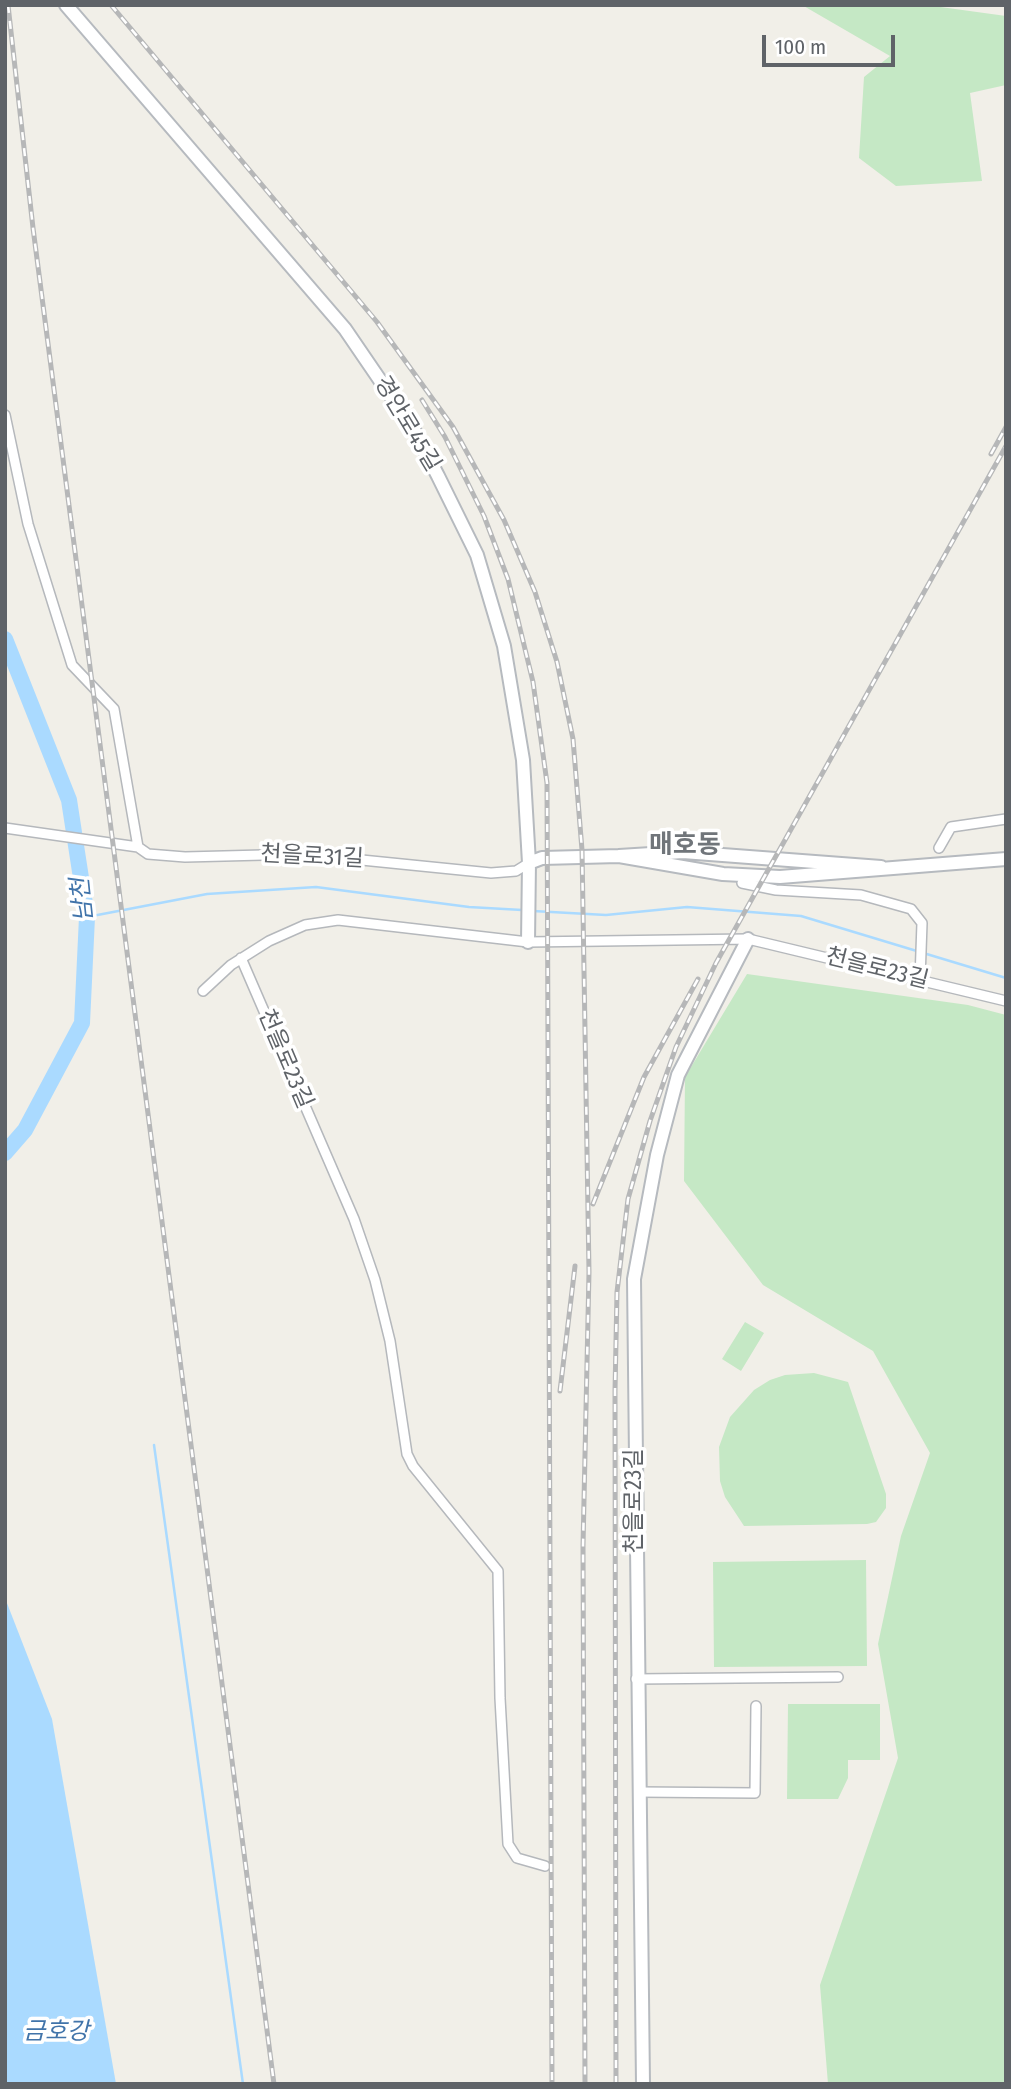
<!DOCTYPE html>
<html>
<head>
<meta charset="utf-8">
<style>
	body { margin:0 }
	#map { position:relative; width:1011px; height:2089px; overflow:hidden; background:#f1efe8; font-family:"Fira Sans Condensed",sans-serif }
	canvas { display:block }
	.frame { position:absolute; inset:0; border:7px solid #5f6368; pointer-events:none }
	.scale { position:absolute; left:762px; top:35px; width:133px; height:32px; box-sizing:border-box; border:4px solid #5f6368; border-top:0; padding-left:9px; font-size:21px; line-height:24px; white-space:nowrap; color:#5f6368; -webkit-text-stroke:5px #fff; paint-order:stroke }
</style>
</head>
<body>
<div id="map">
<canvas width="1011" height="2089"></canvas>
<div class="frame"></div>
<div class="scale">100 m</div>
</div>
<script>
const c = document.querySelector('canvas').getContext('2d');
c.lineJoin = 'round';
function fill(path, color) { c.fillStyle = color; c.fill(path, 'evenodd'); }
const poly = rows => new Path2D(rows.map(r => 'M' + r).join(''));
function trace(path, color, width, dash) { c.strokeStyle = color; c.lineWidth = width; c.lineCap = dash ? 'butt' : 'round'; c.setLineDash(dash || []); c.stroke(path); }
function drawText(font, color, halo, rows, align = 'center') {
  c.font = font + ' "Fira Sans Condensed","Noto Sans KR",sans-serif'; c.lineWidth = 7; c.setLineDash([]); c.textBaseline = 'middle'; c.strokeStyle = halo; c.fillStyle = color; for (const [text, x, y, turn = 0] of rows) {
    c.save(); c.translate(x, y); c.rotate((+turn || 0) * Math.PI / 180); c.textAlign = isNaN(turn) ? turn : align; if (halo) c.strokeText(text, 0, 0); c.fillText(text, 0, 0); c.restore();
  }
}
const green = poly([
	[802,5,926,5,1006,16,1006,85,970,93,982,181,896,186,859,158,864,77,890,56],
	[747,974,968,1005,1006,1015,1006,2084,828,2084,820,1985,898,1758,878,1644,901,1536,930,1453,873,1351,763,1285,684,1181,685,1077],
	[745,1322,764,1333,741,1371,722,1359],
	[814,1373,848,1382,886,1494,886,1508,876,1522,867,1524,744,1526,725,1497,720,1481,719,1447,730,1417,754,1390,770,1380,785,1375],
	[866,1560,867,1666,714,1667,713,1562],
	[788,1704,880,1704,880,1760,848,1760,848,1778,838,1799,787,1799]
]);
const water = poly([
	[5,1598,52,1719,116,2084,5,2084]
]);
const stream = poly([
	[533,911,606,915,687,907,801,916,1006,978],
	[87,917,207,894,316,887,469,907,522,910],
	[154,1445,243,2084]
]);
const river = poly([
	[5,639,69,800,87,917,82,1023,25,1130,5,1153]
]);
const street = poly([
	[5,415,28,524,72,665,114,709,138,847],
	[5,828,138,847,148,854,185,857,302,854,491,873,516,871,529,863],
	[939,848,951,827,1006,819],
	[742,883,776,890,861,895,911,909,922,923,920,979],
	[241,958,354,1219,375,1280,390,1341,407,1454,413,1466,498,1571,500,1698,508,1844,517,1858,545,1866],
	[203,991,231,965,269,941,305,925,338,920,528,942,748,939,1006,1001],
	[636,1679,838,1677],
	[639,1792,755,1793,756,1706]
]);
const secondary = poly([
	[66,5,345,329,414,430,438,476,477,555,504,646,523,760,529,863,528,942],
	[529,863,542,858,619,856],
	[881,867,683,852,619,856,723,874,780,877,1006,859],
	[643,2084,634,1279,657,1155,678,1075,748,939]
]);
const rail = poly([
	[8,5,33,228,274,2084],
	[111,5,377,322,453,427,504,520,535,592,557,662,573,739,582,850,589,1272,583,1546,585,2084],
	[422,400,445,437,484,516,508,579,533,682,547,783,552,2084],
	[991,454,1006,427],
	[593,1204,644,1077,698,979],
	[560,1391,575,1266],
	[616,2084,615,1391,617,1292,628,1199,650,1121,676,1047,716,963,1006,446]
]);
const streetNames = [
	["경안로45길",407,424,59],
	["천을로31길",312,857,3],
	["천을로23길",877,969,14],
	["천을로23길",285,1059,67],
	["천을로23길",635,1501,-90]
];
const waterNames = [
	["남천",83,900,-96],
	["금호강",56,2032]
];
const quarterNames = [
	["매호동",685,846]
];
fill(green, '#c5e8c5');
fill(water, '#aadaff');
trace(stream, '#aadaff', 2.5);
trace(river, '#aadaff', 16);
trace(street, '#b5b8bc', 12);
trace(secondary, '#b6babf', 16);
trace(street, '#fff', 9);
trace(secondary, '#fff', 12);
trace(rail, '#b6b7b8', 5);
trace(rail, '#fff', 2.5, [8]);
drawText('23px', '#5f6368', '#fff', streetNames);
drawText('italic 24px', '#4174aa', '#fff', waterNames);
drawText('bold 26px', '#70757a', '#fff', quarterNames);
</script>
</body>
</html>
